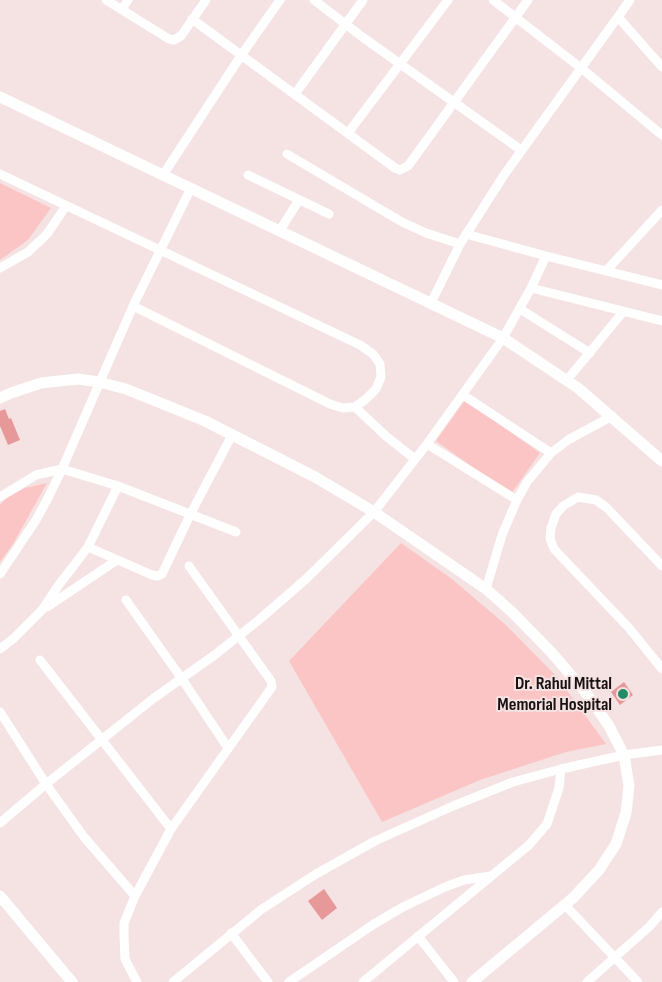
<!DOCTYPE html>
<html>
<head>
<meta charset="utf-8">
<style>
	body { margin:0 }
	canvas { display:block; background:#f5e2e2 }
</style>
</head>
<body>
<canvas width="662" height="982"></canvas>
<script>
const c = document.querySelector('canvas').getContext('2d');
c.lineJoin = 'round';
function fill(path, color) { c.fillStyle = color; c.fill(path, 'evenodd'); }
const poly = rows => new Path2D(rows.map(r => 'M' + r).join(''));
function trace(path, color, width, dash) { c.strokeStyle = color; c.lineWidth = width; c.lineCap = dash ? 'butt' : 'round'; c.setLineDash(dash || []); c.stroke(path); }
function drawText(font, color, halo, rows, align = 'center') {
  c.font = font + ' "Sofia Sans Condensed",sans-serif'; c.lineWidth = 4; c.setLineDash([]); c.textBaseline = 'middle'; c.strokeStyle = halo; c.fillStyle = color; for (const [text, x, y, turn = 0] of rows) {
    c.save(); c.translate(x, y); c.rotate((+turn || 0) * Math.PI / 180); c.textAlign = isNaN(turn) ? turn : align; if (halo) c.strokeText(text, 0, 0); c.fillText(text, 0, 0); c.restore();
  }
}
const green = poly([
	[0,183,51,208,28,240,0,260],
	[465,400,540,453,511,494,436,441],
	[47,483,13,544,0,562,0,505,6,498,25,488],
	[401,543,452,579,506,625,557,677,606,744,566,752,480,780,382,822,289,661]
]);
const building = poly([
	[5,409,9,419,11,418,20,440,8,445,0,426,0,411],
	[624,682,633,695,620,705,611,692],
	[324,889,337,908,322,920,308,901]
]);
const minor = poly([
	[106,0,169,39,174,40,181,36,206,0],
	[314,0,361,36,521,150],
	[493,0,581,68,662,135],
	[122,9,128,0],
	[618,17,662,67],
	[192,19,395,168,400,170,408,166,528,0],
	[295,94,363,0],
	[348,133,448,0],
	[287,154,402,222,426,233,460,244],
	[0,174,360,345,373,354,380,364,381,377,376,389,366,399,355,407,343,408,330,404,133,306],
	[163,175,242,54,280,0],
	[248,175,329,214],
	[280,230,299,200],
	[466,234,546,256,662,285],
	[0,268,28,252,47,234,66,206],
	[606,271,662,210],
	[531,288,662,321],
	[431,303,460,244,504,175,630,0],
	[520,309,590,353],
	[567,380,623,312],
	[355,407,387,437,415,459],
	[427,444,517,500,527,482,551,453,463,395],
	[551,453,568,440,612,416],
	[0,497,36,475,62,469,118,486,236,532],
	[88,547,152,575,157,576,162,574,190,515,232,435],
	[662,566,607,508,596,500,578,497,563,506,556,514,551,528,550,538,554,549,629,628,662,669],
	[0,574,36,520,48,498,62,469,133,306,191,188],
	[486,589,502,535,517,500],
	[126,600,182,679,228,748],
	[47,607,117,560],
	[0,649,13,639,42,610,58,586,88,547,118,486],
	[40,660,171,829],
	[0,712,46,784,84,837,135,896],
	[0,823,46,784,154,698,216,654,260,619,306,579,374,512,427,444,503,338,531,288,546,256],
	[565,905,638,982],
	[231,933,268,982],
	[418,936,454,982],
	[137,982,125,959,124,936,124,923,135,896,171,829,272,687,271,681,189,566],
	[173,982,262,909,316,874,375,841,453,806,513,782,561,769,624,755,662,750],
	[289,982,374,924,403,907,445,887,464,880,490,876],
	[363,982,529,845,547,824,559,788,561,769],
	[587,982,650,926,662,912]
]);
const tertiary = poly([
	[0,97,503,338,578,388,662,461],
	[0,398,11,393,41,383,78,379,99,382,126,389,205,421,315,477,374,512,486,589,512,612,552,653,587,694,609,726,624,755,629,786,626,813,616,844,599,870,573,898,472,982],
	[0,896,72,982]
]);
const markers = [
	[623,694,6,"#228b68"]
];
const poiNames = [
	["Dr. Rahul Mittal",612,684],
	["Memorial Hospital",612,705]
];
fill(green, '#fcc5c5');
fill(building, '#e79899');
trace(minor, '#fff', 9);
trace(tertiary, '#fff', 11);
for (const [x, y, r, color] of markers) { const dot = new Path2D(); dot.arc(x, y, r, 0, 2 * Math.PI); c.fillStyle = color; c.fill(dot); trace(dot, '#f5e2e2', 2); }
drawText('bold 18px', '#181111', '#f5e2e2', poiNames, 'right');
</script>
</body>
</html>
